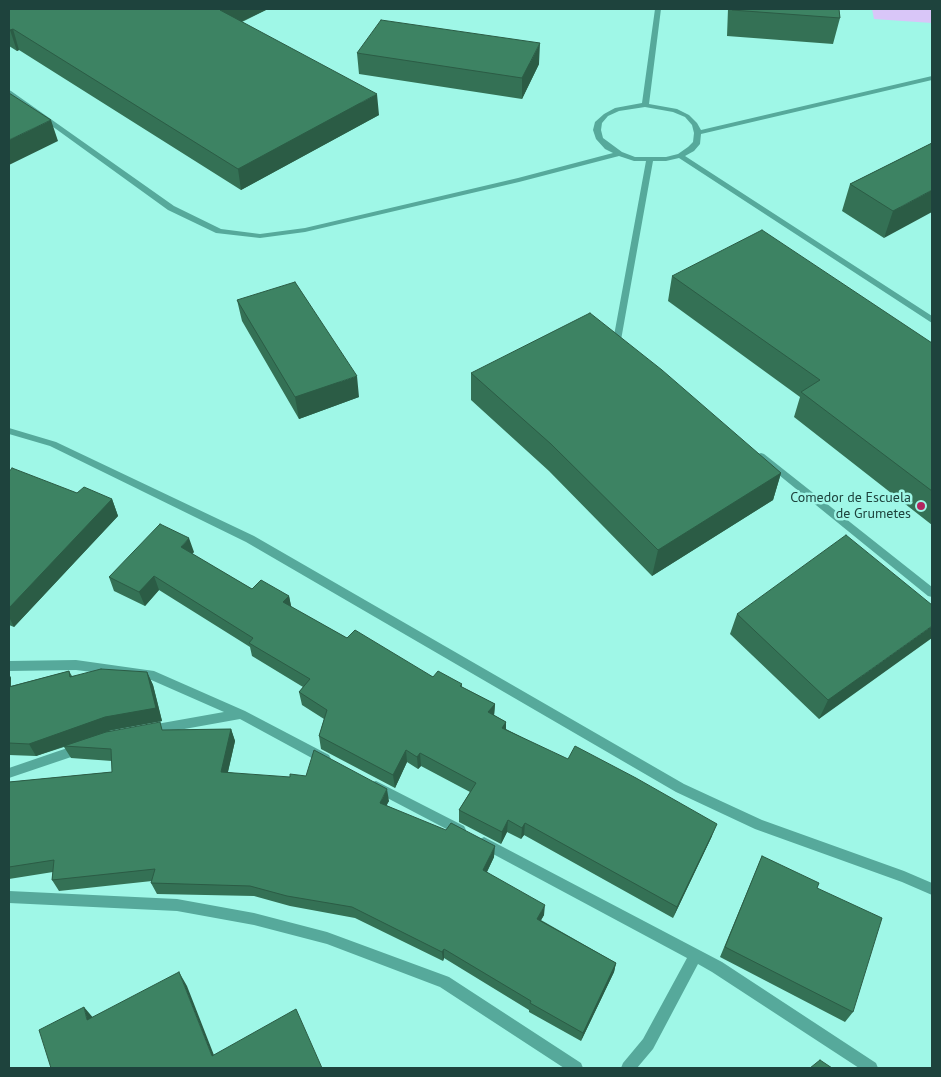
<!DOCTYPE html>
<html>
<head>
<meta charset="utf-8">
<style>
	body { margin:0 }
	#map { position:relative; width:941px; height:1077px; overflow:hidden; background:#9ff7e7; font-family:"PT Sans",sans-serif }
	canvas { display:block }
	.frame { position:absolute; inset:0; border:10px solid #1e433d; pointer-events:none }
</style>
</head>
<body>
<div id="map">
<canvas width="941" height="1077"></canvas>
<div class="frame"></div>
</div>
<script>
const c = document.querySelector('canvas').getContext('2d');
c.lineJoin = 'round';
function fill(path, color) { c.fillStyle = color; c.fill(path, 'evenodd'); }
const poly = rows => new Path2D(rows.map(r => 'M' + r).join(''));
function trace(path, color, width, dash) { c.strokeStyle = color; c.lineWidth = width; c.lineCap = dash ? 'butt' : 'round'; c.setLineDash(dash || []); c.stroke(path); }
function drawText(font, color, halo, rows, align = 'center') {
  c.font = font + ' "PT Sans",sans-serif'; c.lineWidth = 5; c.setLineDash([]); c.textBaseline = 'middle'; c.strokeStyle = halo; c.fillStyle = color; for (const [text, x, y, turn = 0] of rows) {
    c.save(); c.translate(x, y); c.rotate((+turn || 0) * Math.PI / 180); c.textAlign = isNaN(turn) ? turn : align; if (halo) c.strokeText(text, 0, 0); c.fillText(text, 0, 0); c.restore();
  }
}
const green = poly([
	[872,9,932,9,932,23,874,19]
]);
const street = poly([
	[655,9,661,9,649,104,677,109,689,115,697,123,701,130,932,76,932,80,701,134,700,144,694,151,685,156,932,316,932,323,679,158,666,161,653,161,621,340,627,346,623,349,613,341,646,161,634,161,619,156,519,182,305,232,260,238,216,233,168,210,9,95,9,90,11,91,174,206,221,229,260,234,305,228,518,178,613,153,605,149,596,139,593,130,595,122,604,114,615,108,642,103,655,9],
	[645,107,673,112,685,117,692,125,694,133,693,142,688,147,678,154,666,157,635,157,622,152,603,138,601,130,602,123,608,116,619,111,645,107],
	[9,428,56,442,254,536,684,784,762,820,904,871,932,883,932,895,902,882,755,829,676,792,246,542,50,446,9,434,9,428],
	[761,453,764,454,932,587,932,597,928,596,758,458,756,456,758,454,761,453],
	[76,660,154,671,245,711,329,755,331,759,329,763,325,764,321,763,240,719,151,735,147,734,145,730,147,726,151,725,224,712,149,679,76,670,9,671,9,661,76,660],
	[79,744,83,745,85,749,83,753,9,778,9,768,79,744],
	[376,781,464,826,466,830,464,834,460,836,456,834,372,790,370,786,372,782,376,781],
	[484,837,722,962,876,1063,878,1068,859,1068,712,972,698,964,653,1049,637,1068,621,1068,623,1063,643,1039,687,958,480,847,478,843,480,839,484,837],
	[9,891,177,899,254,913,327,932,449,977,581,1063,583,1068,564,1068,440,987,327,944,254,925,177,911,9,903,9,891]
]);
const wall = poly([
	[9,9,268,9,242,22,379,115,241,190,19,50,17,51,9,46],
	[728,9,839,9,840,18,833,44,727,36],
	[357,53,539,64,522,99,359,74],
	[932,143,884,238,842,211,850,184],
	[672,276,932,343,932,525,794,417,800,397,668,301],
	[237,300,359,397,299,419,242,321],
	[471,373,781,473,773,500,652,576,549,471,471,400],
	[9,472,77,493,112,499,118,516,14,627,9,625],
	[194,552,192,554,252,589,289,596,291,607,347,638,433,677,462,684,462,687,495,704,494,715,506,722,506,729,712,836,673,918,524,835,521,839,507,832,501,844,459,822,459,810,470,792,421,766,418,769,407,762,395,788,321,749,319,736,324,719,302,705,299,692,303,687,252,656,250,647,159,590,145,606,114,591,109,577],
	[932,605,819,719,730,634,737,614],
	[69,671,72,676,147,672,153,685,162,721,109,731,231,729,235,741,228,772,389,801,386,805,494,857,487,872,544,915,541,920,616,963,614,972,581,1041,529,1012,529,1010,444,958,443,961,355,918,290,906,254,896,157,894,151,883,152,881,59,891,52,880,53,872,9,879,9,782,112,772,112,761,71,758,64,747,36,756,9,755,9,674,11,678,11,686],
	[762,856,817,888,853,1012,845,1022,720,957]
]);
const shadedWall = poly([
	[223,9,268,9,223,30,220,10],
	[13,29,19,50,17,51,10,30],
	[540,43,539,64,522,99,522,78],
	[377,94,379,115,241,190,238,169],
	[51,120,58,141,9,165,9,140],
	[932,190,932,212,884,238,893,211],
	[357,376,359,397,299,419,295,397],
	[781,473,773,500,652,576,658,550],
	[112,499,118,516,14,627,9,617,9,608],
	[189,538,194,552,185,561,181,547],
	[154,576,159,590,145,606,139,592],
	[289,596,292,610,283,602],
	[932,626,932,638,819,719,828,700],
	[147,672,153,685,162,721,111,730,36,756,29,744],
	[9,674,11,678,10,702,9,699],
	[495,704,494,716,488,712],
	[506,722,506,734,502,728],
	[231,729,235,741,225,784,221,772],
	[406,750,407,762,395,788,393,775],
	[420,753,421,766,418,769,417,757],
	[387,789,389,801,382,814,380,803],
	[508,820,507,832,501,844,502,832],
	[525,823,524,835,521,839,522,828],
	[717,824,712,836,673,918,677,907],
	[495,846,494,857,483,880,483,870],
	[545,905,544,915,536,929,537,919],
	[444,949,444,958,443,961,442,952],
	[616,963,614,972,581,1041,583,1033],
	[179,972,187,986,219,1068,212,1056],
	[84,1007,95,1020,87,1020]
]);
const building = poly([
	[9,9,223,9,220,10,377,94,238,169,13,29,10,30,9,30,9,9],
	[732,9,839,9,840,18,732,10,732,9],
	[381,20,540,43,522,78,357,53,381,20],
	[9,93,51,120,9,140,9,93],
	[932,143,932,190,893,211,850,184,932,143],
	[762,230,932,343,932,491,801,392,820,380,672,276,762,230],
	[295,282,357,376,295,397,237,300,295,282],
	[590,313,662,370,781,473,658,550,551,444,471,373,590,313],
	[12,468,77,493,84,487,112,499,9,608,9,472,12,468],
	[160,524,189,538,181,547,252,589,261,580,289,596,283,602,347,638,355,630,433,677,438,671,462,684,460,686,495,704,488,712,506,722,502,728,568,759,575,746,636,778,717,824,677,907,525,823,522,828,508,820,502,832,459,810,476,783,420,753,417,757,406,750,393,775,319,736,327,710,299,692,310,679,249,643,253,638,154,576,139,592,109,577,160,524],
	[846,535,932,605,932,626,828,700,737,614,846,535],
	[101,669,147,672,156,708,105,717,29,744,9,743,9,687,69,671,70,677,101,669],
	[160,722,162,730,231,729,221,772,290,777,290,774,306,776,314,750,387,789,380,803,446,830,451,823,495,846,483,870,545,905,537,919,616,963,583,1033,530,1003,531,1001,444,949,442,952,352,907,287,896,250,886,151,883,155,869,52,880,54,860,9,867,9,782,112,772,111,749,64,746,106,732,160,722],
	[762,856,819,883,817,888,882,918,853,1012,725,947,762,856],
	[179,972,212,1056,296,1009,322,1068,51,1068,39,1030,84,1007,87,1020,179,972],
	[820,1060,832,1068,810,1068,820,1060]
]);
const markers = [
	[921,506,5,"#b2265f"]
];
const poiNames = [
	["Comedor de Escuela",911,498],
	["de Grumetes",911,514]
];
fill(green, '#d9c6f8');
fill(street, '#56a99b');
fill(wall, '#347155');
fill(shadedWall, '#2b5c45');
fill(building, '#3d8363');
trace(building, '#2b5c45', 1);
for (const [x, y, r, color] of markers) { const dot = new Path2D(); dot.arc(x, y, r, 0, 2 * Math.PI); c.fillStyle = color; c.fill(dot); trace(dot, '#9ff7e7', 2); }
drawText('14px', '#1e433d', '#9ff7e7', poiNames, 'right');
</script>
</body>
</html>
